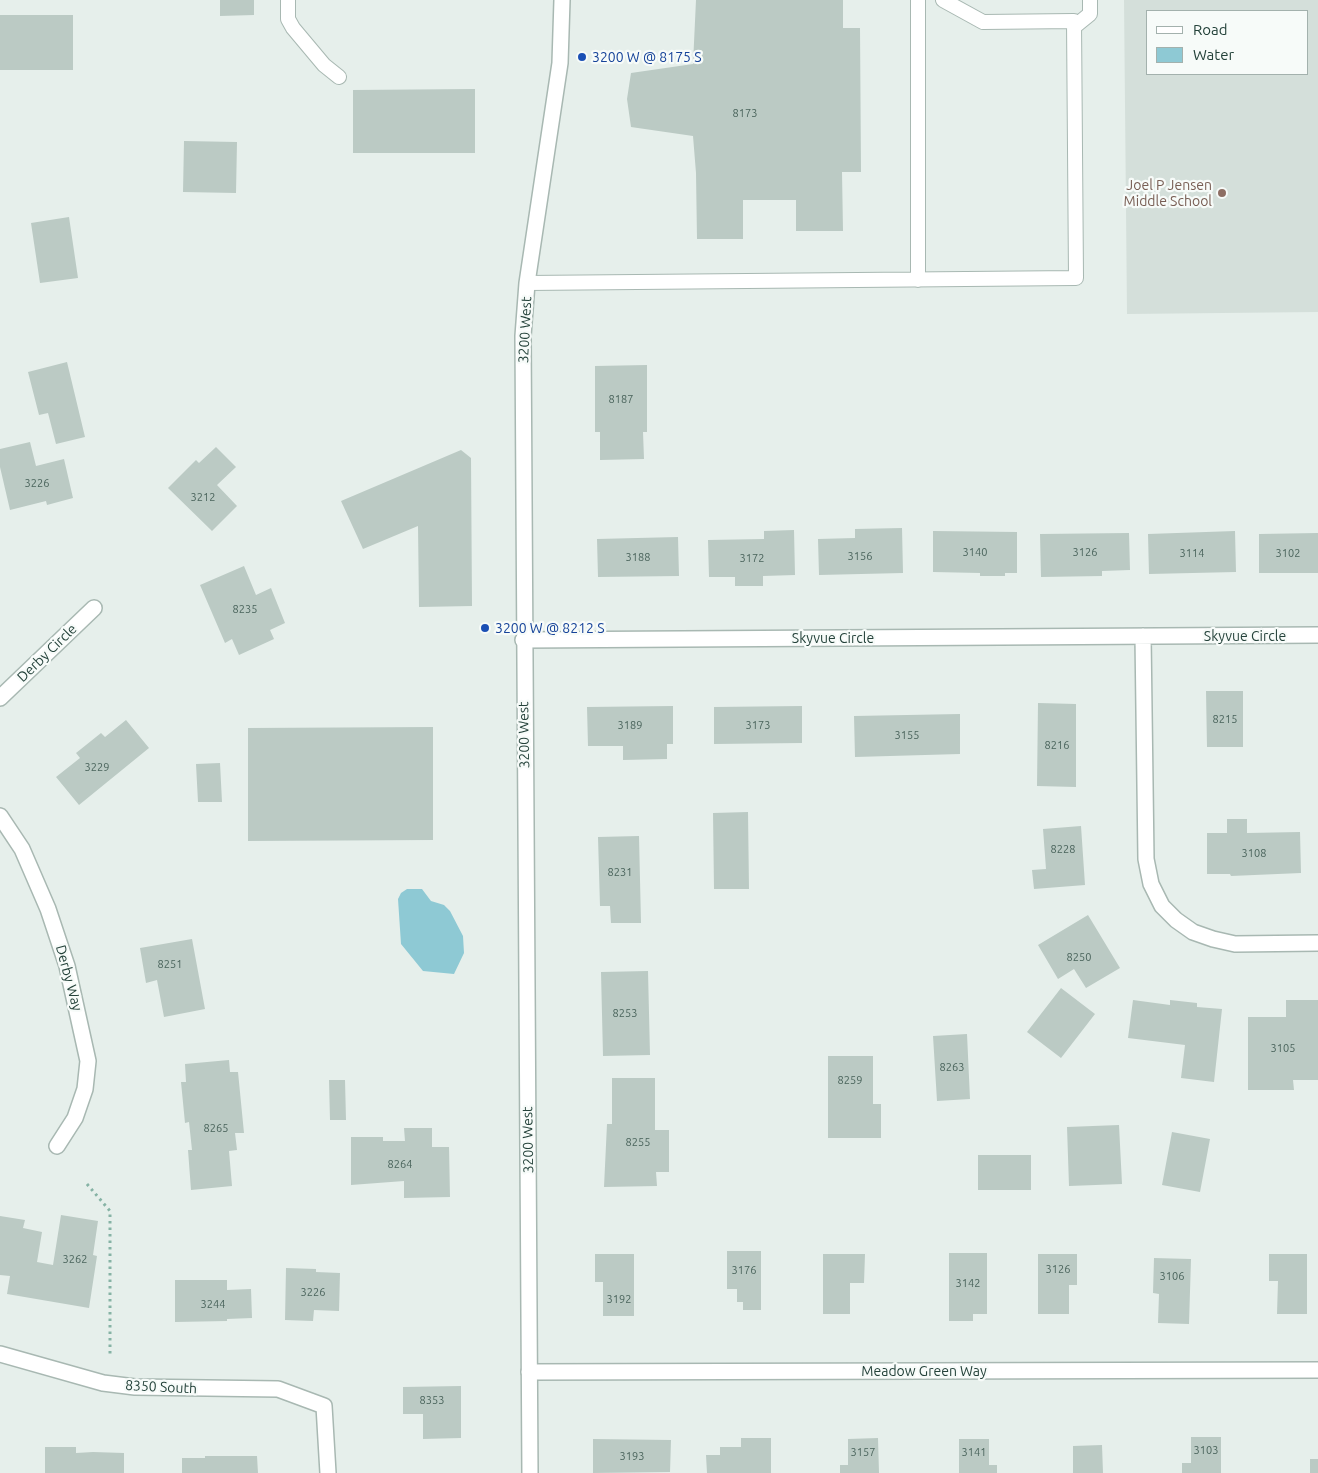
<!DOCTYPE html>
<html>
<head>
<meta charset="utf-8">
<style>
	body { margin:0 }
	#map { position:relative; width:1318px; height:1473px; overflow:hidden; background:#e6efeb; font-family:Ubuntu,sans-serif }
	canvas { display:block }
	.legend { position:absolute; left:1146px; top:10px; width:162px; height:65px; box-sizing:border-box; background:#f7fbf9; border:1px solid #a3b1ad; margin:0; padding:6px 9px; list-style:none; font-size:15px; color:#24423a }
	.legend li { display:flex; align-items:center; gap:10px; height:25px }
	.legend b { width:25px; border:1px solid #a3b1ad }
</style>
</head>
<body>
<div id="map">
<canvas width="1318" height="1473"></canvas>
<ul class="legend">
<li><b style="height:6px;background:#fff"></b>Road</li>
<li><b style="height:14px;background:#8ec9d4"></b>Water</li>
</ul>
</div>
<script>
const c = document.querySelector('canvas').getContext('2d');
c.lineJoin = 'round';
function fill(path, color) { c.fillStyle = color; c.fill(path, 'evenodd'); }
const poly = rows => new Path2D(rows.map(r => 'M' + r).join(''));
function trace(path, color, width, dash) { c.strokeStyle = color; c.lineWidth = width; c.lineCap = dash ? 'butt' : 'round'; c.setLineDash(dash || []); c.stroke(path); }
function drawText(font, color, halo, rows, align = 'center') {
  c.font = font + ' Ubuntu,sans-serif'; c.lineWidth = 4.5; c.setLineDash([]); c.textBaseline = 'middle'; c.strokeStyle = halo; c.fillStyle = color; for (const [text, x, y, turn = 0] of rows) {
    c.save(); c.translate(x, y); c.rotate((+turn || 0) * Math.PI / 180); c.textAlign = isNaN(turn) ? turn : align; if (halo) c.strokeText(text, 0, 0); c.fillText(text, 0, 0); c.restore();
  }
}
const built = poly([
	[1124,0,1318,0,1318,312,1127,314],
	[1147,11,1307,11,1307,74,1147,74]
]);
const water = poly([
	[407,889,422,889,431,901,444,905,450,911,463,936,464,953,454,974,423,971,401,944,398,899,401,893]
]);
const building = poly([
	[220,0,254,0,254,15,220,16],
	[696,0,843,0,843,28,860,28,861,172,842,172,843,231,796,231,796,200,743,200,743,239,697,239,696,173,693,136,631,127,627,99,631,73,693,64],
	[0,15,73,15,73,70,0,70],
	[475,89,475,153,353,153,353,90],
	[184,141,237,142,236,193,183,192],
	[69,217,78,278,40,283,31,223],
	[67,362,85,437,56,444,48,413,39,415,28,372],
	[647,365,647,432,643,432,644,459,600,460,600,432,595,432,595,366],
	[30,442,36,466,64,459,73,498,47,505,46,501,10,510,0,467,0,449],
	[216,447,236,467,217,485,237,506,212,531,168,488,196,460,199,463],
	[461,450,471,458,472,606,419,607,418,526,363,549,341,501],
	[902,528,903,573,819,575,818,539,855,538,855,529],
	[794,530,795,575,763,576,763,586,735,586,735,577,709,577,708,540,764,539,764,531],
	[933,531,1017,532,1017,573,1005,573,1005,576,980,576,980,573,933,572],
	[1235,531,1236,572,1149,574,1148,534],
	[1129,533,1130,570,1102,571,1102,576,1041,577,1040,534],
	[1318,533,1318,573,1259,573,1259,534],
	[678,537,679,576,598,577,597,539],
	[244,566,256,595,271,588,285,623,270,630,274,639,239,655,232,639,225,643,200,585],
	[1206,691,1243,691,1243,747,1207,747],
	[1038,703,1076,704,1076,787,1037,786],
	[673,706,673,744,667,744,667,759,623,760,623,746,588,746,587,707],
	[802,706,802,743,714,744,714,707],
	[960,714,960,754,855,757,854,716],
	[126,720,149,748,79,805,56,777,80,758,76,753,101,733,105,737],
	[433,727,433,840,248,841,248,728],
	[220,763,222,802,198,802,196,764],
	[748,812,749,889,714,889,713,813],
	[1227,819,1247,819,1247,833,1300,832,1301,873,1231,876,1230,874,1207,874,1207,833,1227,833],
	[1081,826,1085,885,1034,889,1032,870,1046,869,1043,829],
	[639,836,641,923,611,923,610,906,600,906,598,837],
	[1088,915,1120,968,1086,988,1074,969,1058,979,1038,945],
	[192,939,205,1009,164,1017,157,980,146,983,140,948],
	[648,971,650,1055,603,1056,601,972],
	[1061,988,1095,1014,1061,1058,1027,1032],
	[1133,1000,1170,1005,1170,1000,1197,1003,1197,1007,1222,1009,1214,1082,1181,1078,1185,1045,1128,1038],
	[1286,1000,1318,1000,1318,1080,1293,1080,1294,1090,1248,1090,1248,1017,1286,1017],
	[967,1034,970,1099,937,1101,933,1036],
	[828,1056,873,1056,873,1104,881,1104,881,1138,828,1138],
	[229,1060,230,1072,238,1072,244,1133,235,1133,237,1150,229,1151,232,1186,191,1190,188,1150,192,1150,189,1122,185,1123,181,1082,186,1082,185,1064],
	[612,1078,655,1078,655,1130,669,1130,669,1172,656,1172,657,1186,604,1187,607,1124,612,1124],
	[329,1080,345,1080,346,1120,330,1120],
	[1119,1125,1122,1184,1069,1186,1067,1127],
	[404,1128,432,1128,432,1147,449,1147,450,1197,404,1198,404,1181,351,1185,351,1137,383,1137,383,1141,405,1141],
	[1172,1132,1210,1139,1200,1192,1162,1185],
	[978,1155,1031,1155,1031,1190,978,1190],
	[61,1215,98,1221,93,1255,97,1256,89,1308,7,1294,10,1276,0,1275,0,1216,25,1220,23,1228,42,1232,37,1262,53,1265],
	[727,1251,761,1251,761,1310,743,1310,743,1302,737,1302,737,1289,727,1289],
	[949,1253,987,1253,987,1314,973,1314,973,1321,949,1321],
	[595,1254,634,1254,634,1316,603,1316,603,1282,595,1282],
	[823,1254,865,1254,864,1283,850,1283,850,1314,823,1314],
	[1038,1254,1077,1254,1077,1285,1069,1285,1069,1314,1038,1314],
	[1269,1254,1307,1254,1307,1314,1277,1314,1278,1281,1269,1281],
	[1154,1258,1191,1259,1189,1324,1158,1323,1159,1294,1153,1293],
	[286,1268,316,1269,316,1272,340,1273,339,1311,314,1310,313,1321,285,1320],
	[175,1280,227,1280,227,1290,251,1289,252,1318,227,1319,227,1321,175,1322],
	[461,1386,461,1438,423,1439,423,1414,403,1414,403,1387],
	[1191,1437,1221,1437,1221,1473,1182,1473,1182,1463,1191,1463],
	[741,1438,771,1438,771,1473,707,1473,706,1455,720,1455,720,1447,741,1447],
	[878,1438,879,1473,840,1473,840,1465,848,1465,848,1439],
	[593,1439,671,1440,670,1472,593,1473],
	[959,1439,989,1439,989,1465,997,1465,997,1473,959,1473],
	[1102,1445,1103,1473,1073,1473,1073,1446],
	[45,1447,76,1447,76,1453,93,1452,124,1453,124,1473,45,1473],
	[205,1456,257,1456,258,1473,182,1473,182,1458,205,1458],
	[1310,1459,1318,1459,1318,1473,1310,1473]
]);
const path = poly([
	[87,1184,110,1211,110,1357]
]);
const service = poly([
	[288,0,288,19,293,28,324,65,339,77],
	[918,0,918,280],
	[1074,27,1090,14,1090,0],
	[527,283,1076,278,1074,21,983,22,943,0]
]);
const minor = poly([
	[1143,636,1146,859,1151,884,1162,906,1176,920,1193,932,1213,939,1235,944,1318,943],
	[523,640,1318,635],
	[0,698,94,608],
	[0,816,22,849,48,909,67,966,88,1061,85,1089,75,1118,57,1146],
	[0,1354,103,1383,135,1387,278,1389,324,1406,328,1473],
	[529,1372,1318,1370]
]);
const tertiary = poly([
	[530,1473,523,336,527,283,560,63,562,0]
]);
const markers = [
	[582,57,5,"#1a4fb4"],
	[1222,193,5,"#8d6e63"],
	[485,628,5,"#1a4fb4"]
];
const numberNames = [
	["8173",745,113],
	["8187",621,399],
	["3226",37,483],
	["3212",203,497],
	["3140",975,552],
	["3126",1085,552],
	["3114",1192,553],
	["3102",1288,553],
	["3156",860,556],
	["3188",638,557],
	["3172",752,558],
	["8235",245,609],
	["8215",1225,719],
	["3189",630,725],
	["3173",758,725],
	["3155",907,735],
	["8216",1057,745],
	["3229",97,767],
	["8228",1063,849],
	["3108",1254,853],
	["8231",620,872],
	["8250",1079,957],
	["8251",170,964],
	["8253",625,1013],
	["3105",1283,1048],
	["8263",952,1067],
	["8259",850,1080],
	["8265",216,1128],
	["8255",638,1142],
	["8264",400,1164],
	["3262",75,1259],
	["3126",1058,1269],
	["3176",744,1270],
	["3106",1172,1276],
	["3142",968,1283],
	["3226",313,1292],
	["3192",619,1299],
	["3244",213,1304],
	["8353",432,1400],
	["3103",1206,1450],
	["3157",863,1452],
	["3141",974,1452],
	["3193",632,1456]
];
const transitNames = [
	["3200 W @ 8175 S",592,57],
	["3200 W @ 8212 S",495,628]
];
const educationNames = [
	["Joel P Jensen",1212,185],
	["Middle School",1212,201]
];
const streetNames = [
	["3200 West",525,330,-87],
	["Skyvue Circle",1245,636],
	["Skyvue Circle",833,638],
	["Derby Circle",47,653,-44],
	["3200 West",524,735,-91],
	["Derby Way",69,978,75],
	["3200 West",528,1140,-91],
	["Meadow Green Way",924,1371],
	["8350 South",161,1387,3]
];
fill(built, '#d4dfda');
fill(water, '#8ec9d4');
fill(building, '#bbcac4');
trace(service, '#a8b8b2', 16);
trace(minor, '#a8b8b2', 18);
trace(tertiary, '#a8b8b2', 18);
trace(path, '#86b3a5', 3, [2.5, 4]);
trace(service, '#fff', 14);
trace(minor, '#fff', 15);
trace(tertiary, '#fff', 15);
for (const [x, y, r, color] of markers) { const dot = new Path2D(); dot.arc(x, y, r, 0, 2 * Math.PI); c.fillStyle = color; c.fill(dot); trace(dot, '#f7fbf9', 2); }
drawText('11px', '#4a645c', null, numberNames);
drawText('14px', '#164399', '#f7fbf9', transitNames, 'left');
drawText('14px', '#785e54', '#f7fbf9', educationNames, 'right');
drawText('14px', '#24423a', '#f7fbf9', streetNames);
</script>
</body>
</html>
